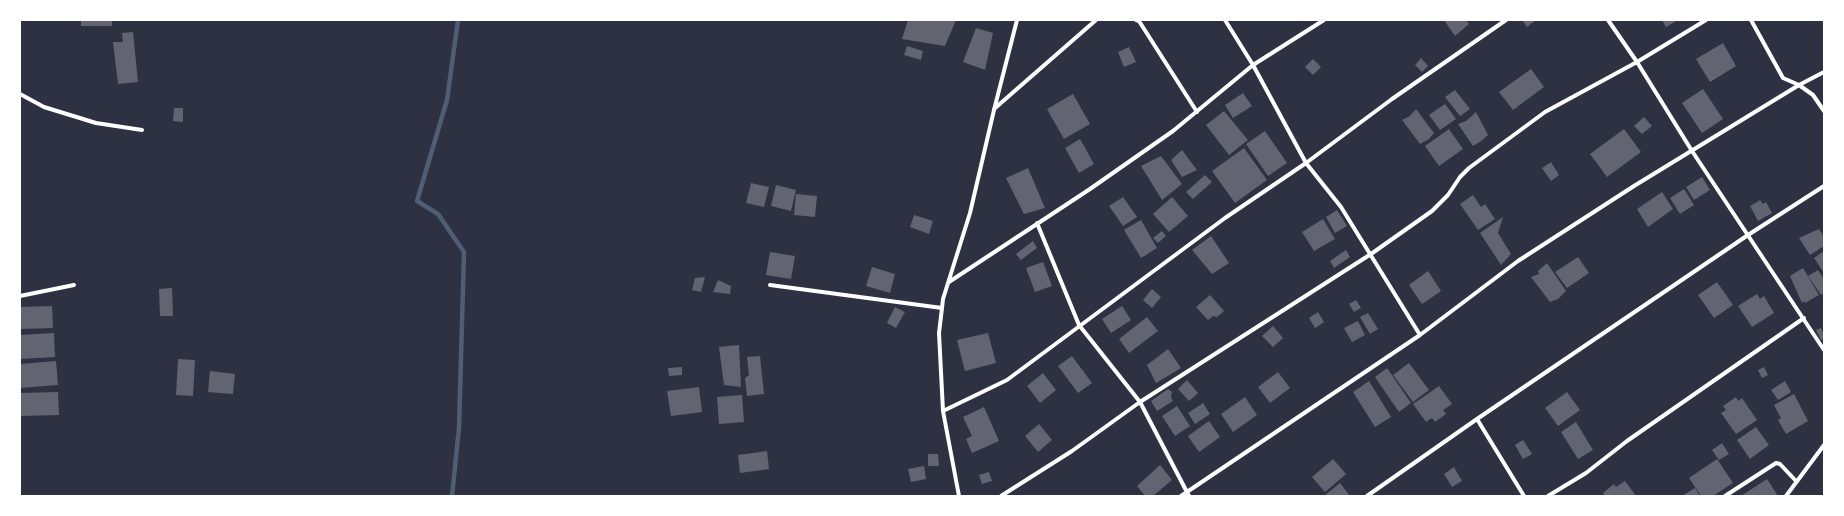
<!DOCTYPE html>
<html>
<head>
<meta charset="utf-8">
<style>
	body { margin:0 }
	#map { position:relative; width:1844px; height:516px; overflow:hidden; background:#2d3142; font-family:"Asap Condensed",sans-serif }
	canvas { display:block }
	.frame { position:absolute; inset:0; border:21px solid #fff; pointer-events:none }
</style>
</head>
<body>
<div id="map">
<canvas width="1844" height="516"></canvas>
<div class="frame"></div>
</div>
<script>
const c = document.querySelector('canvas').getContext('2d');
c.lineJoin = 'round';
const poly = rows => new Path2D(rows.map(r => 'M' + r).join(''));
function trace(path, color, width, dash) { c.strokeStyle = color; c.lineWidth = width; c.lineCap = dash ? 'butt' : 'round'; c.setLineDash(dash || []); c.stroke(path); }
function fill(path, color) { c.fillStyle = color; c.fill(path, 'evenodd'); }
const stream = poly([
	[452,496,459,428,464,252,438,214,417,201,447,100,458,20]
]);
const building = poly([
	[81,20,112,20,112,26,81,26],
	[908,20,956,20,945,46,902,39],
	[1444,20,1466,20,1469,24,1455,36],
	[1522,20,1536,20,1527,27],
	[1662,20,1678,20,1666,27],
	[976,28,993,33,985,70,963,62],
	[133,32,138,82,118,84,113,42,123,42,122,33],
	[1723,43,1736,66,1710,82,1696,59],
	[907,46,923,51,921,60,904,55],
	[1129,47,1136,62,1124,67,1118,52],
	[1421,58,1428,66,1422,72,1415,65],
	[1313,59,1321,67,1313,75,1305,67],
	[1531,69,1544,87,1513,110,1499,92],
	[1703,89,1723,119,1702,133,1682,103],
	[1455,90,1470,109,1460,116,1445,97],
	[1243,93,1252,106,1233,118,1225,105],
	[1073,94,1090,124,1064,139,1047,109],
	[1445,104,1456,119,1440,130,1429,115],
	[174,108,183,108,183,122,173,121],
	[1416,109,1434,133,1429,139,1420,144,1402,120,1410,116],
	[1224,111,1248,140,1229,155,1206,125],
	[1476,112,1488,135,1480,142,1473,146,1458,124,1466,121],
	[1644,117,1652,126,1642,134,1634,126],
	[1449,129,1463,149,1439,166,1425,146],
	[1624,129,1641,152,1607,177,1590,154],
	[1265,131,1287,163,1268,176,1246,144],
	[1080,139,1094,164,1079,173,1065,148],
	[1244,148,1267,180,1235,203,1212,171],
	[1182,150,1197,170,1182,177,1171,160],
	[1161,156,1182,184,1162,200,1141,166],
	[1551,162,1559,175,1551,181,1542,168],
	[1028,168,1045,208,1024,214,1006,178],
	[1205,175,1212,182,1193,199,1186,192],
	[1702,177,1710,190,1694,200,1686,187],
	[751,183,769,187,764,207,746,203],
	[776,185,796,190,791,211,771,206],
	[1684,189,1694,205,1680,214,1670,198],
	[1662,192,1673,209,1648,227,1637,209],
	[796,194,817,196,815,217,794,215],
	[1473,195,1481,207,1485,204,1495,219,1478,230,1460,204],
	[1123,197,1137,217,1123,226,1109,206],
	[1172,197,1188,216,1169,232,1153,214],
	[1760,200,1763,204,1766,202,1772,213,1758,221,1750,206],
	[1337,210,1347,226,1335,233,1326,217],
	[914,215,933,221,929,234,910,227],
	[1503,217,1498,233,1511,254,1501,265,1480,233],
	[1323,219,1335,239,1314,251,1302,232],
	[1141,220,1157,248,1141,258,1124,230],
	[1819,229,1824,237,1824,246,1810,255,1799,238],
	[1162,231,1166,236,1158,243,1153,238],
	[1211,236,1229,263,1212,274,1192,250],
	[1033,241,1037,248,1021,260,1016,254],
	[1346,250,1350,257,1334,268,1330,261],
	[1824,251,1824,273,1814,258],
	[770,252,795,256,791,279,766,275],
	[1578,257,1589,273,1567,288,1555,272],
	[1043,262,1052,286,1035,292,1026,268],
	[1547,263,1566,291,1558,299,1550,302,1531,277,1539,274,1538,271],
	[872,267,895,274,890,293,866,286],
	[1803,268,1819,295,1805,303,1804,301,1802,303,1790,276],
	[1818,270,1824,279,1824,293,1821,295,1808,276],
	[1428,271,1441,291,1422,304,1409,285],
	[705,277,701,292,692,290,695,278],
	[718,280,731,286,730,294,713,292],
	[1717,282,1733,305,1714,318,1698,295],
	[172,288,173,316,160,316,159,289],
	[1152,289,1161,297,1152,308,1143,300],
	[1757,294,1760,299,1764,296,1774,313,1752,327,1738,306],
	[1210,295,1224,311,1217,317,1213,316,1208,320,1196,307],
	[1356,300,1361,308,1354,312,1349,304],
	[52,306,53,328,20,329,20,307],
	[1122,306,1131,320,1111,333,1102,319],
	[895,307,905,312,896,328,887,323],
	[1318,312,1324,322,1315,328,1309,318],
	[1368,313,1378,329,1370,334,1360,317],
	[1147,317,1158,331,1129,353,1119,339],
	[1358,321,1365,335,1352,342,1344,328],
	[1273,326,1283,338,1273,347,1262,336],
	[1821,328,1824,335,1824,339,1821,340,1816,330],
	[54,333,55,357,20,359,20,335],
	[988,333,996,363,965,371,957,340],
	[739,345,741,387,724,385,719,347],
	[1168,349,1181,368,1156,383,1147,365],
	[760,356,764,394,747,396,745,378,749,375,747,357],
	[1072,356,1092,383,1078,393,1058,366],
	[178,359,195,360,193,396,176,395],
	[56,361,58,385,20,388,20,364],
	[1409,363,1429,390,1413,402,1393,375],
	[682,367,682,375,669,376,668,368],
	[1764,367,1768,375,1762,378,1758,370],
	[1387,368,1411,403,1399,412,1375,377],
	[210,371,235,374,233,394,208,392],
	[1278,372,1290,388,1270,403,1258,387],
	[1043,373,1056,390,1040,403,1027,386],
	[1187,380,1198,393,1189,401,1178,389],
	[1369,381,1391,417,1375,427,1353,392],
	[1785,381,1791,392,1778,400,1771,390],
	[1439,386,1452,404,1443,410,1446,414,1435,422,1432,418,1426,422,1413,404],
	[699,387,702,412,671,416,667,391],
	[1168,389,1172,392,1171,397,1173,401,1157,411,1151,401],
	[58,392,59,415,20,416,20,393],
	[1567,392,1580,410,1558,426,1545,408],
	[1794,394,1808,421,1786,434,1778,420,1781,418,1774,405],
	[742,395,744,422,719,424,717,397],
	[1245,397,1257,415,1233,432,1221,414],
	[1736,397,1738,401,1742,398,1757,420,1736,434,1721,413,1726,410,1723,406],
	[1203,403,1210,414,1195,424,1188,413],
	[1177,406,1190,426,1175,436,1162,416],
	[984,407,999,441,972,453,966,439,972,436,963,417],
	[1209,421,1220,437,1199,452,1188,436],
	[1576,422,1593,450,1578,459,1561,432],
	[1039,424,1052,440,1038,452,1025,436],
	[1756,427,1769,445,1750,459,1737,440],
	[1523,440,1532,454,1523,459,1515,445],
	[1722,443,1729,454,1719,460,1712,450],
	[767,451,769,469,740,473,738,455],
	[928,454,938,454,939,466,928,466],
	[1333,459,1346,474,1325,492,1312,477],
	[1717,459,1733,483,1713,496,1701,496,1689,478],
	[1160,465,1172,480,1153,496,1145,496,1137,486],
	[924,466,926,479,911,482,908,469],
	[1454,467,1462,481,1452,487,1444,474],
	[989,472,992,481,982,484,979,475],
	[1767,479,1778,496,1741,496],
	[1625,481,1636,496,1605,496,1603,493,1614,484,1616,487],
	[1340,483,1350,496,1324,496],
	[1695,488,1700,496,1682,496]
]);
const minor = poly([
	[1136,20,1139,21,1197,112],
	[1225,20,1253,65,1306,163,1341,207,1420,335],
	[1608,20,1637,62,1692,151,1824,350],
	[1751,20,1783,78,1799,85,1813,95,1824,111],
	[20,94,44,107,96,123,142,130],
	[994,109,1096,20],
	[1037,223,1079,325,1140,402,1189,496],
	[949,282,1090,189,1173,131,1253,65,1324,20],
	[770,285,942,308],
	[20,296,74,285],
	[943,411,1007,380,1225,218,1306,163,1392,99,1506,20],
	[1477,419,1524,496],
	[959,496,943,411,939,333,942,308,943,299,970,213,994,110,1017,20],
	[1001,496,1072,451,1140,402,1371,254,1432,211,1448,195,1460,177,1469,168,1545,112,1637,62,1706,20],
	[1181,496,1420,335,1518,261,1634,186,1799,85,1824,72],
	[1367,496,1477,419,1748,235,1824,186],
	[1548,496,1586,473,1627,441,1804,318],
	[1725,496,1776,463,1780,464,1796,481],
	[1786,496,1824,445]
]);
trace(stream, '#4f5d75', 4.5);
fill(building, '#626471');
trace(minor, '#fff', 4);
</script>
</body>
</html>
